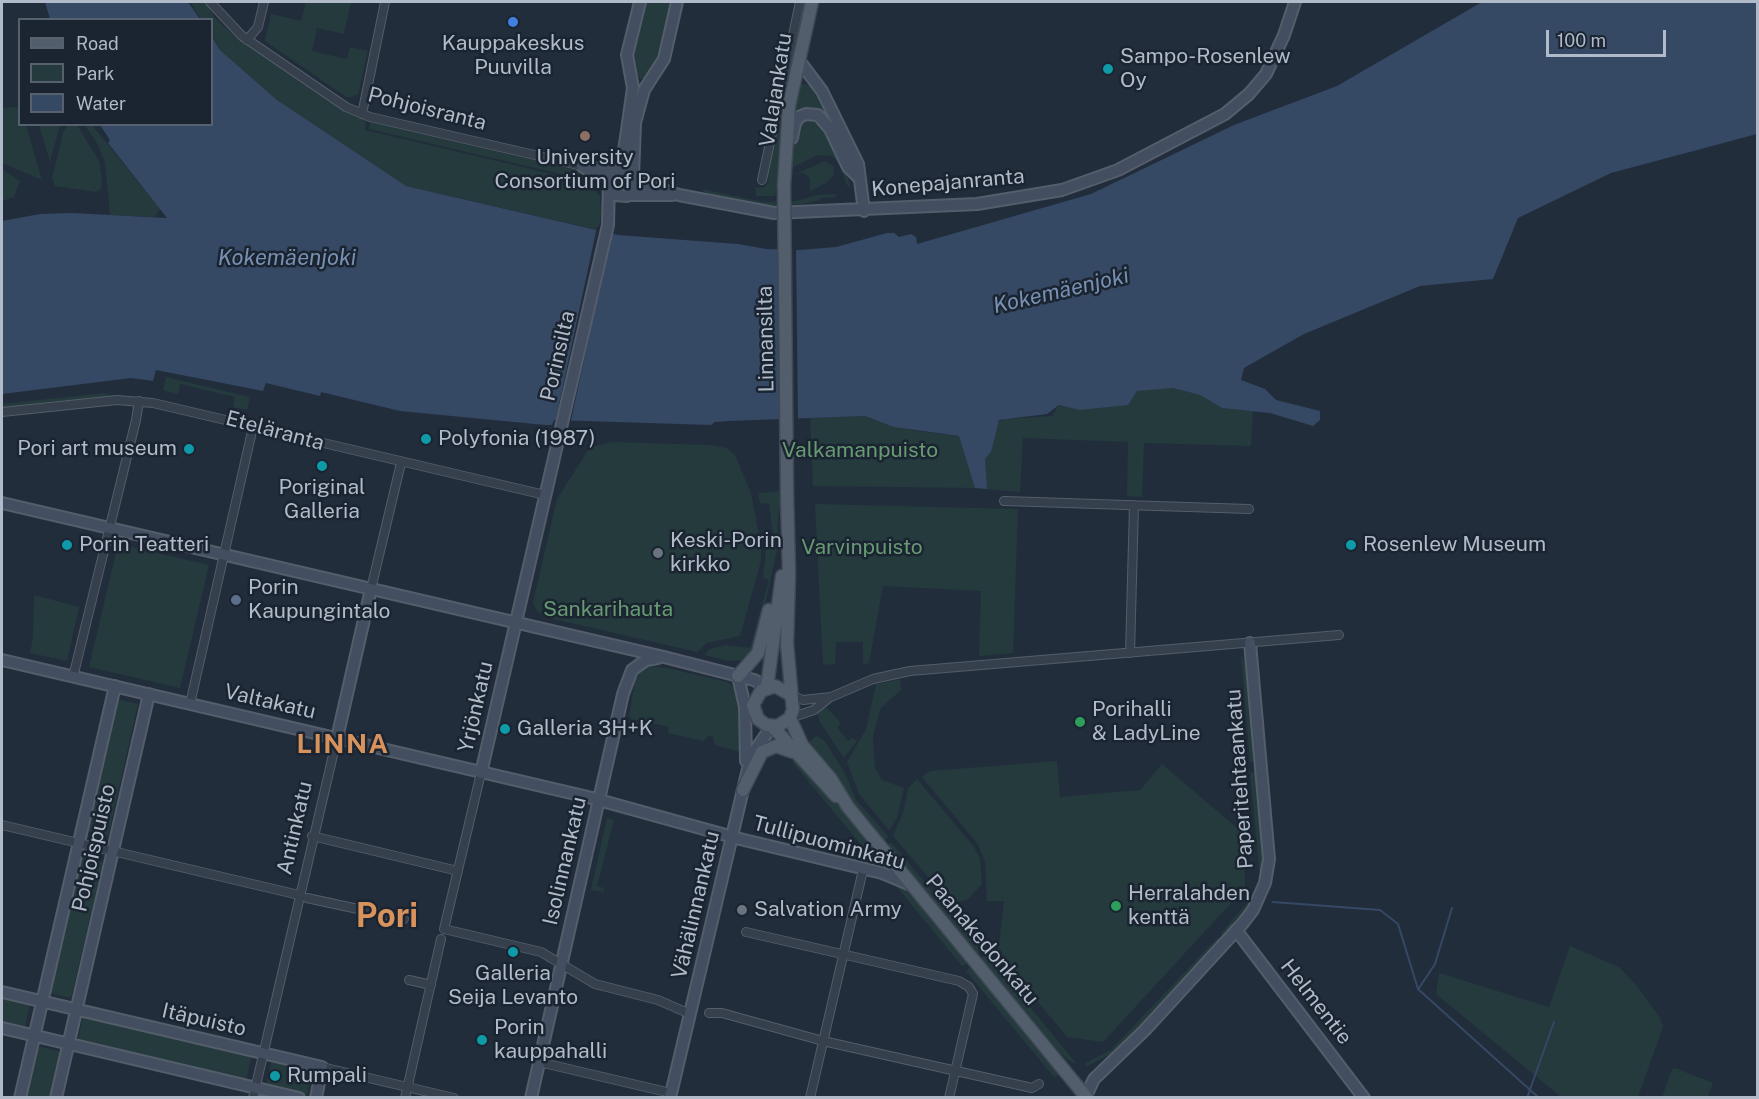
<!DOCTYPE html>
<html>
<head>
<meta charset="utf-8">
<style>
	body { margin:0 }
	#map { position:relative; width:1759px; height:1099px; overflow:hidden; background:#222d3c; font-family:"Public Sans",sans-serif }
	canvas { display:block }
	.frame { position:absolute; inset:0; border:3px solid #b1bac8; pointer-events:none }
	.legend { position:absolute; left:18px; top:18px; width:195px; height:108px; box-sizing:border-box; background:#1b2431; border:2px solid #57606d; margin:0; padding:8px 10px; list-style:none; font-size:18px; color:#b1bac8 }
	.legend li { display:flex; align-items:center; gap:12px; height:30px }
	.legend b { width:30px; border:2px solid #57606d }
	.scale { position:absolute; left:1546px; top:30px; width:120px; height:27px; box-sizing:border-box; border:3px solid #b1bac8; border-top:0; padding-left:8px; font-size:18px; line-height:21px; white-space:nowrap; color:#b1bac8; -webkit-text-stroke:4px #1b2431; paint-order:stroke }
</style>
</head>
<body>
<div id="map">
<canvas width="1759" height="1099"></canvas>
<div class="frame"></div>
<ul class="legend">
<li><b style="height:8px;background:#535e6c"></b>Road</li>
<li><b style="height:16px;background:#243a3d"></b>Park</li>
<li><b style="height:16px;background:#354864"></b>Water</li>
</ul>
<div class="scale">100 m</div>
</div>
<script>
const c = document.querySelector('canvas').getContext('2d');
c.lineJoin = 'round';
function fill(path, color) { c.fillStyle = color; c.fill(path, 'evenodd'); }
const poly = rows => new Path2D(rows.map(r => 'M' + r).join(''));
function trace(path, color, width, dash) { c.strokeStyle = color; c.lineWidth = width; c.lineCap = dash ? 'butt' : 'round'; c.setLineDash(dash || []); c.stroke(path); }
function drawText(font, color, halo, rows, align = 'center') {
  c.font = font + ' "Public Sans",sans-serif'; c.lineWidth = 5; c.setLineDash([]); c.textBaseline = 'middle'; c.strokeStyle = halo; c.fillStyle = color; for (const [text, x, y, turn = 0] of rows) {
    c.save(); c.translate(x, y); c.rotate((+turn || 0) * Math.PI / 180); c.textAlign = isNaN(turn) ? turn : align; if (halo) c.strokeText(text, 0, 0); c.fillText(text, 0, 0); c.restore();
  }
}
const green = poly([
	[190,2,205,2,215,18,239,40,341,110,366,120,365,130,586,182,600,196,601,216,598,230,406,186,277,100,220,50,212,36,212,20,201,19],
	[306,2,351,2,344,34,317,28,312,51,347,59,350,47,368,51,358,94,352,97,346,97,265,41,271,14,301,21],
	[646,2,671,2,658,57,659,61,649,77,641,79,632,70,630,57,634,54],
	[804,2,806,2,780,118,778,186,775,196,756,196,755,187,764,188,769,182,766,163],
	[802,84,811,85,816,89,843,147,824,112,809,107,793,113,799,87],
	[19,107,20,124,26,125,42,180,2,163,2,108],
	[810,117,821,122,843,163,851,189,846,184,841,166,832,156,818,155,791,168,793,133,804,119],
	[370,122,580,171,593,177,586,180,369,129],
	[39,125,60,125,50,162],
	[68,125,77,125,99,161,102,180,101,189,96,192,55,186,52,179,63,132],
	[85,125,92,125,160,209,155,217,110,215,105,162,97,143],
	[825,161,834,167,833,176,826,183,810,191,810,178,803,173,795,174],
	[2,169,20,181,14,197,2,201],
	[701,189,764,202,796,201,817,195,836,194,835,197,820,198,820,200,803,204,778,206,758,205,707,193],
	[166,377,250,397,247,410,233,407,235,397,180,384,178,394,163,390],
	[1155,388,1173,388,1200,395,1222,408,1253,411,1251,446,1144,443,1142,497,1127,496,1128,442,1023,438,1020,492,975,488,813,486,810,418,865,416,911,430,959,436,1005,419,1052,416,1059,405,1079,410,1137,391],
	[103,393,114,396,2,408,2,404],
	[613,442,711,445,727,448,735,455,751,493,761,545,761,561,740,636,707,643,697,652,545,617,537,611,533,602,557,499,590,447],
	[780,491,782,502,778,517,777,550,756,645,748,660,729,661,704,655,710,649,726,645,750,648,769,580,763,578,767,537,773,534,769,503,760,504,758,493],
	[815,504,1018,509,1013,653,979,656,981,591,883,586,869,663,863,665,863,642,836,642,835,664,823,665],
	[118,544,209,565,180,688,89,667],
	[34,595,79,607,67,661,30,653,33,638],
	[1241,655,1247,666,1256,759,1250,763],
	[648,666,667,668,727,682,735,688,741,697,741,752,715,745,713,737,709,736,703,741,668,733,669,727,632,719,629,716,635,680,640,672],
	[900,679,901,690,880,709,873,737,875,768,882,780,904,788,897,818,889,830,859,794,847,762,866,729,876,684],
	[117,699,138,704,108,836,87,831],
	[826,707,841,723,837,727,848,741,852,738,857,741,844,758,820,722,817,711],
	[816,736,824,740,843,770,857,801,888,836,884,842,807,744],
	[794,757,814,776,875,850,868,853,793,763],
	[1057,761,1060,797,1140,790,1162,764,1244,834,1245,888,1103,1042,1067,1037,998,954,1004,901,987,901,985,861,977,843,922,777,930,771],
	[1250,772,1258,774,1264,870,1255,897,1223,936,1221,933,1253,896,1260,879],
	[917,779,974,847,980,858,982,884,968,899,952,905,893,836,904,810,908,788],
	[607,818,614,820,597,886,604,888,603,892,591,890],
	[891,842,981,949,978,954,887,845],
	[81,857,103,862,71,998,49,993],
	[892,881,906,887,969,963,962,966],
	[1218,937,1220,939,1150,1020,1112,1053,1086,1067,1086,1063,1111,1050],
	[1570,946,1619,967,1638,987,1660,1018,1663,1027,1638,1097,1561,1097,1436,994,1439,973,1549,1007],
	[986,953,1075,1062,1074,1064,1061,1054,980,958],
	[971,966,1059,1075,1054,1077,966,971],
	[2,997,30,1004,25,1027,2,1021],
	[83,1016,252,1055,246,1080,78,1040],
	[36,1046,63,1052,52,1097,24,1098],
	[272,1060,313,1070,307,1095,266,1085],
	[1675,1068,1713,1083,1708,1097,1662,1097,1672,1069]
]);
const water = poly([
	[45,2,188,2,200,19,50,19],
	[1482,2,1757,2,1757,134,1611,173,1518,218,1493,279,1420,286,1304,334,1244,368,1241,380,1265,389,1276,400,1320,411,1320,420,1313,426,1270,413,1222,408,1200,395,1173,388,1137,391,1128,405,1079,410,1059,405,1047,414,999,420,991,452,985,459,987,489,975,488,959,436,894,427,865,416,729,421,715,422,711,425,554,420,552,425,545,425,400,411,321,392,320,396,266,383,263,391,156,370,153,381,131,378,2,394,2,221,40,214,72,213,167,218,108,143,110,140,100,125,212,124,212,37,220,50,277,100,406,186,618,235,738,244,766,249,800,250,836,247,887,233,894,233,899,237,911,234,916,237,917,244,1091,194,1234,125,1337,86]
]);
const pier = poly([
	[597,227,612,230,570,425,555,423],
	[779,246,796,247,798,422,781,423]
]);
const stream = poly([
	[1273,902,1380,910,1398,924,1418,989,1539,1098],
	[1419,988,1435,964,1452,908],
	[1527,1098,1554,1022]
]);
const street = poly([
	[210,2,242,36,346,107,370,117,582,166],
	[247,40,258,27,264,2],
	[362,114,385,2],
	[762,180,800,2],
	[2,412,117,400,153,403,545,495],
	[1004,501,1249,509],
	[371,589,401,463],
	[1130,653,1134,505],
	[73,677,136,420,139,401],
	[791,695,803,700,831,697,873,679,910,671,1339,635],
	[190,704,253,427],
	[790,718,814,710,830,697],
	[481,773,444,929,541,952,595,984,658,1000,690,1014],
	[2,825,299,895],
	[312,836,458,871],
	[307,898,404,919],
	[746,932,959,981,969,987,973,994,949,1098],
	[409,980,431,985],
	[709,1013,722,1013,823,1041,1032,1088,1039,1084],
	[539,1062,671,1093],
	[322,1067,454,1098],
	[253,1098,337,738],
	[405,1098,441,939],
	[810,1098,863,870]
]);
const secondary = poly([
	[798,59,822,91,858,164,864,211],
	[792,138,795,123,799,117,806,114,818,115,830,129,848,167,859,178],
	[582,166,597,175,608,187],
	[586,166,615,172],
	[617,171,623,158,633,88,627,55,640,2],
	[633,177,635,123,644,90,664,59,677,2],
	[635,181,679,195,774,213,977,204,1062,190,1118,170,1225,114,1249,94,1266,74,1284,35,1295,2],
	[629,195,673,195],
	[2,503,664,657,754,680,767,687],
	[2,660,588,797,740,839,882,873,911,885],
	[738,676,745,707,746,761],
	[337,738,371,589],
	[481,773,608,225,609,180,613,174,620,170,628,172,633,177,634,189,627,196,615,195,609,189],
	[1236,930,1364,1098],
	[2,992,322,1067,316,1098],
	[2,1028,299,1098],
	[20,1098,115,686],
	[56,1098,149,694],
	[531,1098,623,694,632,670,646,660,658,658],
	[670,1098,751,756,772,726],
	[1085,1098,1094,1079,1145,1030,1243,923,1253,910,1265,883,1269,859,1250,643]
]);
const primary = poly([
	[784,185,789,106,812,2],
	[787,493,789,574,787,644,793,710,790,718,778,726,766,725,758,719,753,705,761,691,775,686,791,695],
	[738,676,758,653,769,610],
	[767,687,782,576],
	[790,718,802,745,831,779,848,807,1087,1098],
	[772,726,836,796],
	[743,790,762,752,776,746,793,752]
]);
const primaryBridge = poly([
	[784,185,787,493]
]);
const markers = [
	[513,22,6,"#3f7fe0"],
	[1108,69,6,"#0f9aa8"],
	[585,136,6,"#8d6e63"],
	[426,439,6,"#0f9aa8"],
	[189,449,6,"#0f9aa8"],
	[322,466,6,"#0f9aa8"],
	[67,545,6,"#0f9aa8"],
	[1351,545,6,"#0f9aa8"],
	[658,553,6,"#6b7280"],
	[236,600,6,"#5c6f8a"],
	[1080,722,6,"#2e9e5b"],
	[505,729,6,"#0f9aa8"],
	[1116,906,6,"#2e9e5b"],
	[742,910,6,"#6b7280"],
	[513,952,6,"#0f9aa8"],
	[482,1040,6,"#0f9aa8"],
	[275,1076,6,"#0f9aa8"]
];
const poiNames = [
	["Kauppakeskus",513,44,"center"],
	["Puuvilla",513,68,"center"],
	["Sampo-Rosenlew",1120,57],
	["Oy",1120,81],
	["University",585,158,"center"],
	["Consortium of Pori",585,182,"center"],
	["Polyfonia (1987)",438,439],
	["Pori art museum",177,449,"right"],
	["Poriginal",322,488,"center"],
	["Galleria",322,512,"center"],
	["Keski-Porin",670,541],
	["kirkko",670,565],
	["Porin Teatteri",79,545],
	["Rosenlew Museum",1363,545],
	["Porin",248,588],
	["Kaupungintalo",248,612],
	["Porihalli",1092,710],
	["& LadyLine",1092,734],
	["Galleria 3H+K",517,729],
	["Herralahden",1128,894],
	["kenttä",1128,918],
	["Salvation Army",754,910],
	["Galleria",513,974,"center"],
	["Seija Levanto",513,998,"center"],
	["Porin",494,1028],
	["kauppahalli",494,1052],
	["Rumpali",287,1076]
];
const streetNames = [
	["Valajankatu",776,90,-81],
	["Pohjoisranta",427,109,14],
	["Konepajanranta",948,183,-5],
	["Linnansilta",766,339,-91],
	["Porinsilta",558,356,-77],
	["Eteläranta",275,431,15],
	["Valtakatu",270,702,13],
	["Yrjönkatu",476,707,-77],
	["Paperitehtaankatu",1240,779,-94],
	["Antinkatu",295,828,-77],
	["Tullipuominkatu",829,843,15],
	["Pohjoispuisto",94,848,-77],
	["Isolinnankatu",565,861,-77],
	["Vähälinnankatu",696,905,-77],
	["Paanakedonkatu",982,940,50],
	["Helmentie",1316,1002,52],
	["Itäpuisto",204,1020,13]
];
const parkNames = [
	["Valkamanpuisto",860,451],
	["Varvinpuisto",862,548],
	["Sankarihauta",608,610]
];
const waterNames = [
	["Kokemäenjoki",287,258],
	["Kokemäenjoki",1061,291,-13]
];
const districtNames = [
	["LINNA",343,745]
];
const townNames = [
	["Pori",387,917]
];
fill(green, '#243a3d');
fill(water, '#354864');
fill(pier, '#222d3c');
trace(stream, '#354864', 2);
trace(street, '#545d6a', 10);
trace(secondary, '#545d6a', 14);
trace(primary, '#3f4855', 15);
trace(street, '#363f4c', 8);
trace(secondary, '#434e60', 10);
trace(primary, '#535e6c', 12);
trace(primaryBridge, '#3f4855', 15, []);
trace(primaryBridge, '#535e6c', 12);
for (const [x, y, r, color] of markers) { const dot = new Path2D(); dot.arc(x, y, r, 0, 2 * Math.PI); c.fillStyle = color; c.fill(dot); trace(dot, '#1b2431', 2); }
drawText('21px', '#b1bac8', '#1b2431', poiNames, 'left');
drawText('21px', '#b1bac8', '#1b2431', streetNames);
drawText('21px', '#679a73', '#1b2431', parkNames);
drawText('italic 22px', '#7890b1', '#1b2431', waterNames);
c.letterSpacing = '1.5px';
drawText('bold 27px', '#d8925c', '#1b2431', districtNames);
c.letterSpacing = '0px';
drawText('bold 33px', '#d8925c', '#1b2431', townNames);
</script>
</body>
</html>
